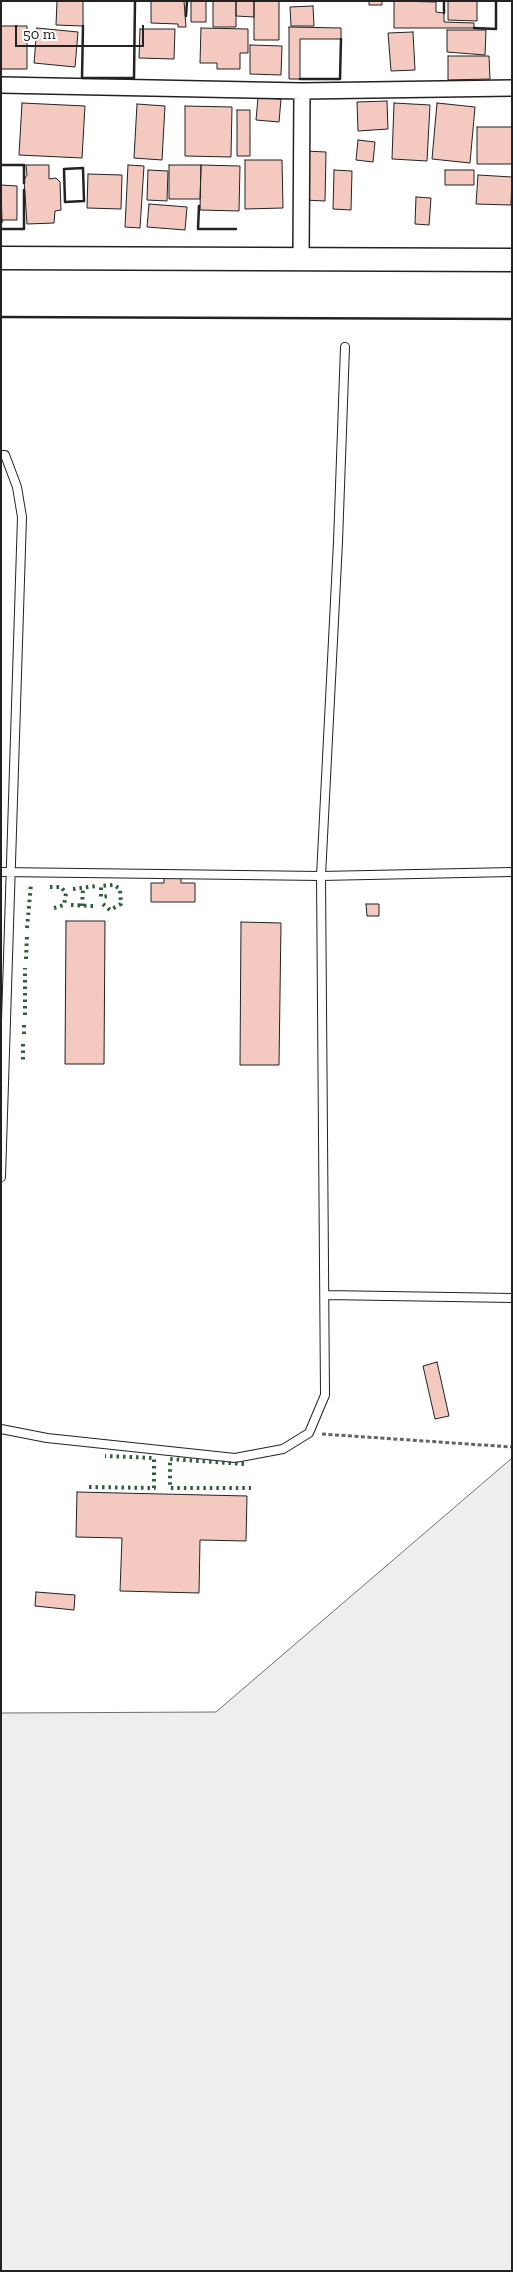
<!DOCTYPE html>
<html>
<head>
<meta charset="utf-8">
<style>
	body { margin:0 }
	#map { position:relative; width:513px; height:2272px; overflow:hidden; background:#fff; font-family:"Zilla Slab",serif }
	canvas { display:block }
	.frame { position:absolute; inset:0; border:2px solid #222; pointer-events:none }
	.scale { position:absolute; left:15px; top:25px; width:129px; height:22px; box-sizing:border-box; border:2px solid #222; border-top:0; padding-left:6px; font-size:15px; line-height:18px; white-space:nowrap; color:#222; -webkit-text-stroke:4px #fff; paint-order:stroke }
</style>
</head>
<body>
<div id="map">
<canvas width="513" height="2272"></canvas>
<div class="frame"></div>
<div class="scale">50 m</div>
</div>
<script>
const c = document.querySelector('canvas').getContext('2d');
c.lineJoin = 'round';
function fill(path, color) { c.fillStyle = color; c.fill(path, 'evenodd'); }
const poly = rows => new Path2D(rows.map(r => 'M' + r).join(''));
function trace(path, color, width, dash) { c.strokeStyle = color; c.lineWidth = width; c.lineCap = dash ? 'butt' : 'round'; c.setLineDash(dash || []); c.stroke(path); }
const green = poly([
	[512,1458,512,2271,1,2271,1,1713,216,1712,512,1458]
]);
const building = poly([
	[57,1,83,1,83,26,56,25,57,1],
	[151,1,184,1,186,27,178,27,178,24,151,23,151,1],
	[191,1,206,1,206,22,191,22,191,1],
	[213,1,236,1,236,27,213,27,213,1],
	[236,1,254,1,254,17,236,16,236,1],
	[254,1,279,1,279,40,254,40,254,1],
	[369,1,382,1,382,5,369,5,369,1],
	[394,1,436,2,436,12,444,13,444,22,474,23,474,28,394,28,394,1],
	[448,1,477,1,477,21,448,20,448,1],
	[313,6,314,26,291,26,290,7,313,6],
	[1,26,27,26,27,69,1,69,1,26],
	[289,27,341,28,341,39,300,39,300,79,289,79,289,27],
	[37,28,78,32,75,67,34,63,37,28],
	[201,28,248,29,248,53,240,53,240,69,217,69,217,63,200,63,201,28],
	[140,29,175,29,174,59,139,58,140,29],
	[447,30,486,30,485,55,447,52,447,30],
	[413,32,415,70,391,71,388,33,413,32],
	[250,45,282,46,281,75,250,74,250,45],
	[448,56,489,56,490,79,448,80,448,56],
	[258,98,281,99,279,122,256,120,258,98],
	[387,101,388,129,358,131,357,102,387,101],
	[22,103,85,106,82,158,19,155,22,103],
	[394,103,430,105,427,161,392,159,394,103],
	[437,103,475,107,470,163,432,159,437,103],
	[137,104,165,106,162,160,134,158,137,104],
	[185,106,232,107,231,157,185,156,185,106],
	[237,110,250,110,250,156,237,156,237,110],
	[477,127,512,127,512,164,477,164,477,127],
	[358,140,375,142,373,162,356,160,358,140],
	[305,151,326,152,325,201,304,200,305,151],
	[245,160,282,160,283,208,245,209,245,160],
	[26,165,49,165,49,179,56,178,60,182,61,210,55,211,54,223,27,224,24,180,27,175,26,165],
	[128,165,144,166,140,228,125,227,128,165],
	[169,165,201,165,200,199,169,199,169,165],
	[201,165,240,166,239,211,200,210,201,165],
	[148,170,168,171,167,201,147,200,148,170],
	[334,170,352,171,351,210,333,209,334,170],
	[445,170,474,170,474,185,445,185,445,170],
	[88,174,122,175,121,209,87,208,88,174],
	[478,175,512,177,511,205,476,204,478,175],
	[1,185,17,186,17,220,2,220,2,223,1,185],
	[416,197,431,198,429,225,415,224,416,197],
	[149,204,187,207,185,230,147,227,149,204],
	[164,878,181,878,181,883,195,883,195,902,151,902,151,883,164,883,164,878],
	[366,904,379,904,379,916,367,916,366,904],
	[66,921,105,921,104,1064,65,1064,66,921],
	[241,922,281,923,279,1065,240,1065,241,922],
	[437,1362,449,1416,435,1419,423,1366,437,1362],
	[77,1492,247,1496,246,1541,200,1540,199,1593,120,1591,122,1538,76,1537,77,1492],
	[36,1592,75,1595,74,1610,35,1606,36,1592]
]);
const path = poly([
	[322,1434,512,1447]
]);
const lane = poly([
	[1,455,5,455,17,487,22,517,1,1177],
	[1,872,321,876,512,872],
	[326,1295,512,1298],
	[1,1429,47,1438,235,1458,283,1449,309,1433,325,1395,321,876,338,542,345,347]
]);
const street = poly([
	[1,85,302,91,512,88],
	[301,259,302,91]
]);
const secondary = poly([
	[1,258,512,260]
]);
const hedge = poly([
	[50,887,61,887,66,893,64,905,54,908],
	[73,889,96,886],
	[103,904,110,910,121,904,120,889,114,885,101,886,101,897,109,896],
	[71,905,93,906],
	[82,906,83,888],
	[27,928,31,884],
	[26,959,27,935],
	[25,1015,25,968],
	[24,1025,24,1037],
	[23,1044,23,1063],
	[244,1464,170,1459,170,1488,251,1488],
	[89,1487,154,1488,154,1458,105,1456]
]);
const wall = poly([
	[444,13,444,1],
	[186,16,187,1],
	[83,26,82,78,134,78,135,1],
	[474,28,496,29,496,1],
	[300,79,340,79,341,39],
	[1,165,24,165,24,183],
	[83,168,84,201,65,202,64,169,83,168],
	[199,206,198,229,236,229],
	[1,229,24,229,24,190],
	[1,317,512,319]
]);
fill(green, '#eee');
trace(green, '#6f6f6f', 1);
fill(building, '#f3c9c0');
trace(building, '#222', 1);
trace(lane, '#222', 10);
trace(street, '#222', 18);
trace(secondary, '#222', 25);
trace(path, '#646464', 3, [4, 2.5]);
trace(lane, '#fff', 8);
trace(street, '#fff', 15);
trace(secondary, '#fff', 22);
trace(hedge, '#2f5e38', 4, [2.5, 4]);
trace(wall, '#222', 2.5);
</script>
</body>
</html>
